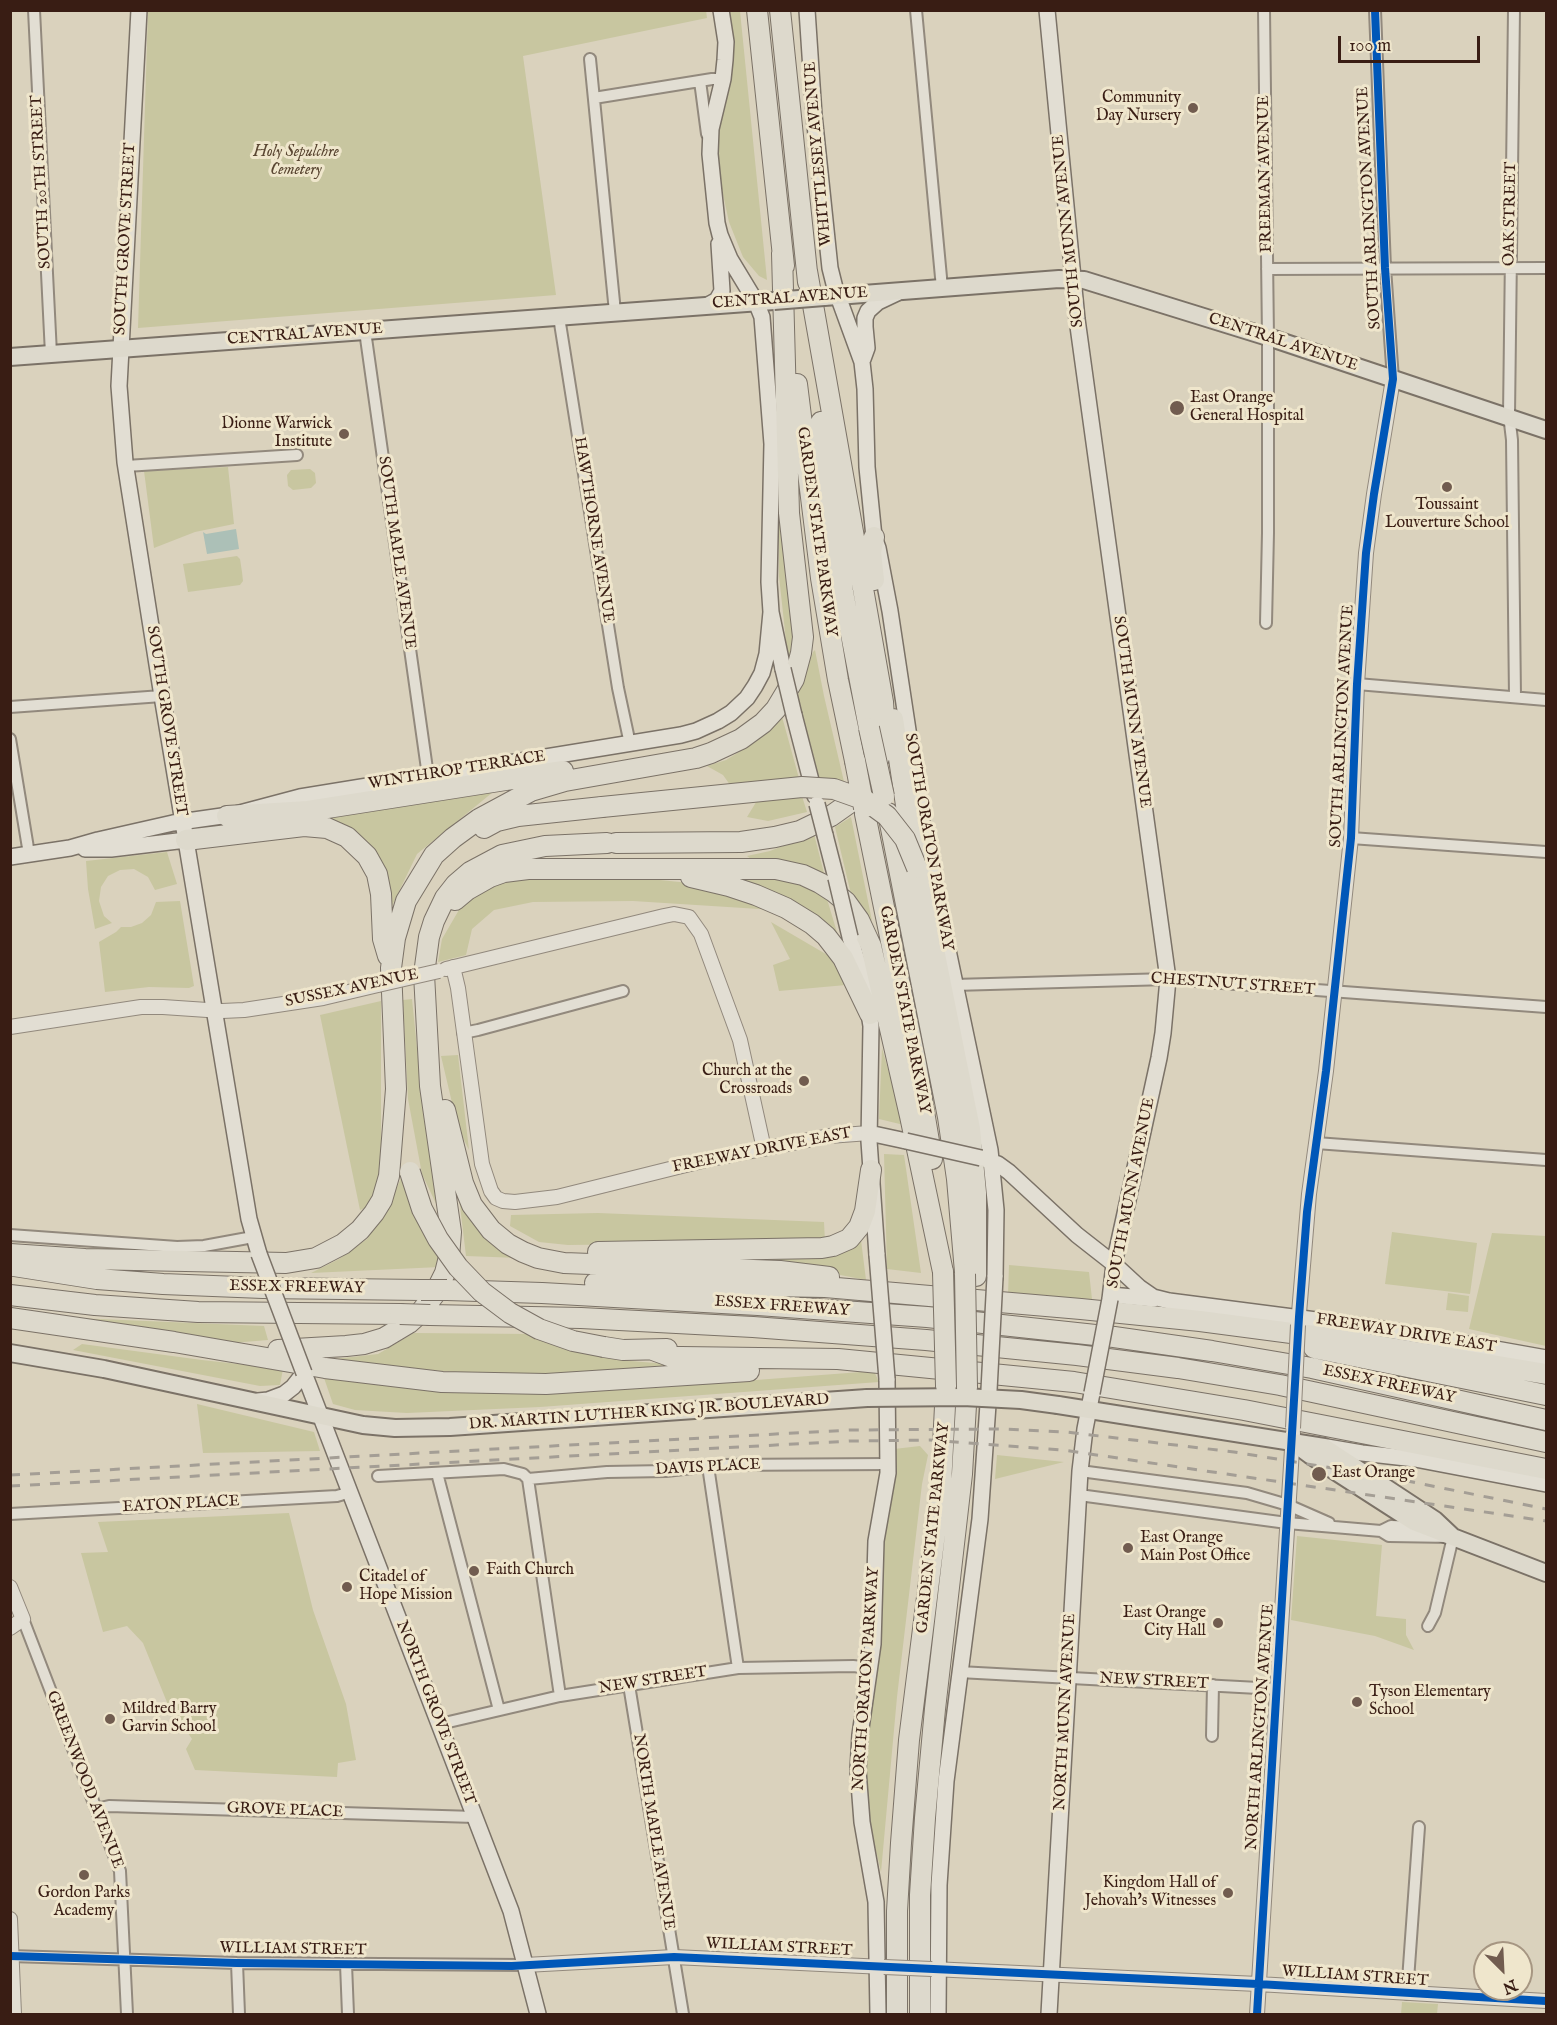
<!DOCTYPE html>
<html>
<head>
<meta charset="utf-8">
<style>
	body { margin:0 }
	#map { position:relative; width:1557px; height:2025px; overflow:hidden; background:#dad2bd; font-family:"IM FELL English",serif }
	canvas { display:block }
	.frame { position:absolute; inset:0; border:12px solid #391d14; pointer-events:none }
	.north { position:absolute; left:1473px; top:1941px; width:60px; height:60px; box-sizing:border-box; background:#efe6cc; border:2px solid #a69682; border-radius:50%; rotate:156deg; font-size:16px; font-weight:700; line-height:24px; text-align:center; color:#391d14 }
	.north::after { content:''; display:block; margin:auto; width:21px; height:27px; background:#715c4f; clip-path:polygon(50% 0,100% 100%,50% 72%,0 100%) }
	.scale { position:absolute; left:1338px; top:36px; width:142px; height:27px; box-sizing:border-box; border:3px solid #391d14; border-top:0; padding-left:8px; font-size:18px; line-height:21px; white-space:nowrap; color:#391d14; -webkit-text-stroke:4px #efe6cc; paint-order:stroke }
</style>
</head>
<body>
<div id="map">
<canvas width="1557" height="2025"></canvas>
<div class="frame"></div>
<div class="north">N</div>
<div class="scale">100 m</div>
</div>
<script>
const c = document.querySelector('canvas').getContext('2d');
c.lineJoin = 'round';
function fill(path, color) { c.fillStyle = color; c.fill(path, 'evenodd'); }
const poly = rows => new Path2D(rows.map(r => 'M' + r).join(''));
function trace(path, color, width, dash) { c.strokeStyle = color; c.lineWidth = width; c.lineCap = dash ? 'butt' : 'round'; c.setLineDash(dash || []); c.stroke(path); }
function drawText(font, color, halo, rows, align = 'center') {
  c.font = font + ' "IM FELL English",serif'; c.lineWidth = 6; c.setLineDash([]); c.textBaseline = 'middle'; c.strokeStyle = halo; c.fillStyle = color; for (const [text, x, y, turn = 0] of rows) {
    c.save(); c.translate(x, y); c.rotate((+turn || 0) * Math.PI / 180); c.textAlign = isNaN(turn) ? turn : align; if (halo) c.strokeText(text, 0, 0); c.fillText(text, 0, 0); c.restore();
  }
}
const green = poly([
	[148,11,706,10,707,18,523,56,556,295,138,328],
	[729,11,740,11,767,280,759,276,743,257,729,222,719,176,717,139,732,70,734,49],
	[228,467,234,524,195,532,154,548,144,471],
	[310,469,315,473,316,483,311,488,293,490,288,486,287,475,291,470],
	[779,513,783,515,795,617,791,670,787,650,779,576],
	[237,556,240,559,242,572,243,581,240,585,188,592,183,564],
	[815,650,824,696,845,786,819,782,797,698,813,652],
	[781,713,800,782,733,789,723,775,707,766,726,760,752,744],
	[498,788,417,854,390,910,385,874,313,818],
	[801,793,807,812,768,821,747,817,758,799],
	[851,817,872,921,851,894,835,827],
	[814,834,826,881,758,864,747,856,770,851],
	[167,852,177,884,155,890,148,877,134,869,120,870,108,876,101,887,99,901,104,916,112,923,95,929,88,889,86,861],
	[527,875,621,876,699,884,775,910,633,901,533,902,494,910,472,929,466,955,438,962,442,939,463,903,491,883],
	[771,875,803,883,827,899,839,939,734,877],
	[180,901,194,986,189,988,149,987,105,992,99,942,116,932,121,927,131,927,142,923,151,915,156,902],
	[771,922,836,960,846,985,779,991,773,965,790,959],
	[412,999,422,1097,440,1212,422,1174,408,1099,403,1000],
	[381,1001,381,1168,370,1206,360,1210,320,1015],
	[882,1048,904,1125,879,1119],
	[458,1055,469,1150,458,1128,441,1056],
	[884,1154,904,1155,921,1273,887,1269],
	[402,1176,442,1257,440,1267,311,1273,339,1259,367,1239,388,1207],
	[458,1189,519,1258,466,1256],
	[598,1213,824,1222,825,1242,568,1245,539,1242,510,1226,511,1215],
	[1392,1232,1477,1243,1470,1294,1385,1284],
	[1492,1233,1546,1236,1546,1346,1469,1329],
	[861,1240,866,1280,825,1272,688,1259],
	[1009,1265,1089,1272,1092,1299,1008,1295],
	[1448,1293,1469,1296,1468,1312,1446,1310],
	[76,1318,264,1326,268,1340,232,1343],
	[414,1333,530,1334,564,1349,631,1361,703,1367,571,1374,453,1372,326,1360,378,1354],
	[82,1344,202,1360,283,1369,280,1385,260,1386,73,1350],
	[874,1371,879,1382,540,1407,407,1413,355,1410,333,1404,324,1378,408,1387,513,1394,651,1388],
	[197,1404,314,1432,320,1451,203,1453],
	[920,1446,928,1455,922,1484,897,1697,881,1872,870,1825,865,1750,876,1686,882,1532,894,1449],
	[997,1455,1064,1462,995,1479],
	[289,1513,313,1610,346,1704,356,1760,338,1763,337,1777,195,1770,186,1749,192,1739,186,1730,177,1727,143,1643,127,1626,103,1632,81,1553,108,1552,98,1522],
	[1297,1536,1382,1545,1376,1616,1406,1619,1406,1635,1414,1650,1375,1636,1291,1620],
	[1402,2002,1438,2004,1437,2014,1401,2014]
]);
const water = poly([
	[236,529,239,549,207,554,203,532,206,534]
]);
const minor = poly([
	[34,10,51,354],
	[916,10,942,288],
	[1264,10,1268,337,1268,533,1266,623],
	[1375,10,1385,268,1393,379],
	[1514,10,1509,415,1512,440,1515,697],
	[590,59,615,312],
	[700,81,707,134],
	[594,98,712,79,723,79],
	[1267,269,1546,268],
	[559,317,618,688,630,744],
	[365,331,428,776],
	[126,466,297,455],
	[1357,684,1546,700],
	[10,707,162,696],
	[10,739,29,854],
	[1351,838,1546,852],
	[954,985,1168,979,1546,1007],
	[463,1033,478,1030,623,991],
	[1316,1143,1546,1160],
	[10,1235,177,1247,204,1246,253,1237],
	[708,1466,738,1668],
	[1080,1471,1247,1493,1288,1505,1329,1523],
	[437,1473,499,1710],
	[378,1476,504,1469,523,1474,528,1479],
	[528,1479,607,1472,666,1471,719,1465,888,1464],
	[528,1479,560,1696],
	[1079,1495,1287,1523,1381,1531,1389,1536,1453,1537,1435,1613,1428,1626],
	[10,1514,337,1496,351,1492],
	[1381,1531,1391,1526,1419,1527],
	[23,1619,120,1871,127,2014],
	[959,1672,1277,1689],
	[629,1685,683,2014],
	[440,1724,560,1696,738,1668,853,1666,870,1668],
	[1212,1736,1213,1685],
	[96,1809,109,1806,475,1817],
	[10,1956,237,1963,525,1965],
	[237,1963,239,2014],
	[346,1964,348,2014],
	[1407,1994,1419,1827]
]);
const tertiary = poly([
	[453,967,458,988,482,1164,491,1191,496,1198,503,1201,515,1202,557,1197,706,1160,829,1136,869,1133],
	[446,969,664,916,674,914,689,917,701,934,740,1040,764,1149],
	[10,1027,141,1007,163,1007,222,1011,244,1010,323,998,378,985],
	[1298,1325,1309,1194,1326,1071,1351,838,1357,684,1366,553,1374,494,1393,379],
	[10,1587,23,1619,10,1628],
	[10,1919,14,2014],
	[525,1965,674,1957,884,1967],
	[932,1969,1258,1984,1546,2001],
	[1257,2014,1293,1433]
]);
const secondary = poly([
	[139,10,119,386,125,462,162,696,249,1219,259,1254],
	[721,10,726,42,725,60,723,79,711,129,710,154,717,223,720,235,730,259,756,302,762,317,772,444,769,582,771,612,783,669],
	[807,10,814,115,830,268,835,288,862,362,865,389,867,467,874,537,878,548,890,611,924,836,990,1150,996,1210,995,1277],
	[1047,10,1077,319,1168,979,1163,1033,1159,1058,1114,1264,1110,1299],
	[708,305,717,300,722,291,719,244],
	[863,359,867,348,865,327,865,318,868,311,878,302,897,293],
	[794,715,815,796],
	[825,835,836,878],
	[85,849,111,849,186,840],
	[10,857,70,848,98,840,173,823,236,814,300,797,681,735,696,731,718,721,731,713,747,698,755,686,762,673,767,654,771,612],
	[850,937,865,987,871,1026,869,1141,877,1255],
	[869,1133,906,1141],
	[984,1159,998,1164,1009,1172,1077,1235,1114,1264,1140,1288,1153,1297,1169,1301,1378,1328,1546,1358],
	[1111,1295,1154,1299],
	[304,1373,511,1911,538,2014],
	[258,1401,268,1400,284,1394,293,1387,304,1373],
	[1327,1447,1362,1453,1415,1459,1546,1484],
	[878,2014,876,1902,862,1822,858,1770,860,1735,873,1644,876,1541,888,1473,887,1379],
	[938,2014,939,1885,946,1781,980,1519,989,1390],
	[1049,2014,1080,1471,1085,1429,1092,1393]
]);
const primary = poly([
	[824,297,1059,279,1084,280,1268,337,1546,430],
	[10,357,774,301],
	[10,1353,104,1369,363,1425,395,1428,450,1427,867,1398],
	[1058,1405,1324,1447,1435,1520,1453,1537],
	[1295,1444,1310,1455,1414,1522,1546,1573]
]);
const motorway = poly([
	[757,10,784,266],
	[780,10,808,282],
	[797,384,821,578,838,680,855,761],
	[821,422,843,592,869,728],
	[874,537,871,552,874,580],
	[893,719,909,825,970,1129,976,1193,976,1276],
	[888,813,948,1117,957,1179,965,1272],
	[865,814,916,1064,932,1159],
	[227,816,308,811,563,771],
	[484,828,497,821,518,816,602,807],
	[186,840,304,826,327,828,347,837,367,856,377,874,381,894,383,939,388,956],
	[616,843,741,842,775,837,800,831,831,816,855,799,870,778,881,753,885,733,883,702,807,271],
	[691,877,729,886,756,895,786,908,812,924,826,936,843,958,870,1014],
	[455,900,467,890,490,877,504,872,528,869,776,869,803,875,820,883,834,892,846,902,859,920,871,946,910,1116,943,1272],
	[445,1110,463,1183,472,1205,491,1230,508,1244,523,1252,538,1258,564,1263,780,1271,829,1277],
	[598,1252,822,1248,833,1246,849,1239,859,1227,865,1211,871,1170],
	[10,1254,85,1259,286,1263,316,1258,343,1244,360,1230,374,1213,382,1200,389,1176,396,1089,391,968,395,938,406,901,434,855,453,838,479,819,531,791,565,781,696,758,711,753,741,739,763,723,776,709,794,679,801,653,803,637,789,513,782,253],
	[14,1266,97,1279,163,1284,263,1288,421,1290],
	[595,1283,825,1287,1081,1309,1200,1321,1337,1339,1546,1374],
	[447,1290,542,1293,758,1305,927,1317,1114,1337,1212,1351,1312,1368,1546,1420],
	[10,1295,95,1305,198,1312,400,1314],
	[430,1315,581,1318,753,1327,926,1340,1077,1355,1178,1368,1280,1385,1546,1442],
	[10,1318,174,1342,325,1368,442,1382,546,1384,749,1371],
	[604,1347,623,1350,667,1349],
	[1314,1348,1546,1395],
	[278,1350,346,1346,364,1344,384,1338,409,1323,420,1313,434,1295,445,1273,449,1257,451,1232,430,1086,424,974,429,937,434,921,445,898,456,884,470,872,502,855,545,846,607,843],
	[653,1350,672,1357,681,1357,838,1359,1074,1382,1244,1410,1546,1469],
	[897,2014,897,1911,901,1843,909,1740,941,1486,946,1386],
	[920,2014,920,1895,925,1818,935,1709,962,1474,967,1388]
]);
const rail = poly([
	[10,1475,851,1430,1004,1429,1066,1432,1234,1452,1393,1478,1546,1509],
	[10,1486,851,1441,930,1440,1063,1450,1546,1521]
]);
const tertiaryBridge = poly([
	[378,985,439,971],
	[1293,1428,1298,1325],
	[884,1967,932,1969]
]);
const secondaryBridge = poly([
	[783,669,794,715],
	[817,804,825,835],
	[836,878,850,937],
	[906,1141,981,1158],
	[259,1254,304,1373],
	[877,1255,887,1379],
	[989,1390,995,1277],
	[1092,1393,1110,1299]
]);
const primaryBridge = poly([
	[774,301,824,297],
	[867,1398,963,1397,1021,1400,1058,1405]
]);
const motorwayBridge = poly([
	[869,728,884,796],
	[855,761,864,808],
	[602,807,802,787,834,789,865,800,887,816,905,839,917,868],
	[410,1172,422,1209,438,1239,458,1267,482,1292,510,1313,539,1329,573,1341,604,1347],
	[943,1272,946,1386],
	[965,1274,967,1388],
	[421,1290,447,1290],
	[400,1314,430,1315]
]);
const cycleway = poly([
	[10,1956,237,1963,512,1966,674,1957,1258,1984,1546,2001],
	[1257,2014,1299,1317,1307,1212,1326,1071,1351,838,1357,684,1366,553,1374,494,1393,379,1385,268,1375,10]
]);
const markers = [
	[1193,108,6,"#715c4f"],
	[1177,408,8,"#715c4f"],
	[344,434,6,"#715c4f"],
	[1447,487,6,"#715c4f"],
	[804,1081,6,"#715c4f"],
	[1319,1474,8,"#715c4f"],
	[1128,1548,6,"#715c4f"],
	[474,1571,6,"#715c4f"],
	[347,1587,6,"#715c4f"],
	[1218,1623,6,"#715c4f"],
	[1357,1702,6,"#715c4f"],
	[110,1719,6,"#715c4f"],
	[84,1875,6,"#715c4f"],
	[1228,1893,6,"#715c4f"]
];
const poiNames = [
	["Community",1181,99,"right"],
	["Day Nursery",1181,117,"right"],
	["East Orange",1190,399],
	["General Hospital",1190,417],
	["Dionne Warwick",332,425,"right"],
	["Institute",332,443,"right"],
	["Toussaint",1447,506,"center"],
	["Louverture School",1447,524,"center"],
	["Church at the",792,1072,"right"],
	["Crossroads",792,1090,"right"],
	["East Orange",1332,1474],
	["East Orange",1140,1539],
	["Main Post Office",1140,1557],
	["Faith Church",486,1571],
	["Citadel of",359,1578],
	["Hope Mission",359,1596],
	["East Orange",1206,1614,"right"],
	["City Hall",1206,1632,"right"],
	["Tyson Elementary",1369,1693],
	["School",1369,1711],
	["Mildred Barry",122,1710],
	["Garvin School",122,1728],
	["Kingdom Hall of",1216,1884,"right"],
	["Jehovah's Witnesses",1216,1902,"right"],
	["Gordon Parks",84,1894,"center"],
	["Academy",84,1912,"center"]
];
const parkNames = [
	["Holy Sepulchre",296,153],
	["Cemetery",296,171]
];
const streetNames = [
	["WHITTLESEY AVENUE",819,154,-95],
	["FREEMAN AVENUE",1266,174,-91],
	["SOUTH 20TH STREET",42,182,-93],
	["SOUTH ARLINGTON AVENUE",1370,208,-93],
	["OAK STREET",1511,214,-89],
	["SOUTH MUNN AVENUE",1069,231,-96],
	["SOUTH GROVE STREET",126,239,-87],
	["CENTRAL AVENUE",790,299,-4],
	["CENTRAL AVENUE",305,335,-4],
	["CENTRAL AVENUE",1283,343,18],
	["HAWTHORNE AVENUE",593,530,81],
	["GARDEN STATE PARKWAY",816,532,82],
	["SOUTH MAPLE AVENUE",396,553,82],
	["SOUTH MUNN AVENUE",1131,712,82],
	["SOUTH GROVE STREET",166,721,81],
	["SOUTH ARLINGTON AVENUE",1343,726,-87],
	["WINTHROP TERRACE",457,771,-9],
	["SOUTH ORATON PARKWAY",928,842,80],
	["CHESTNUT STREET",1233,985,4],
	["SUSSEX AVENUE",352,989,-12],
	["GARDEN STATE PARKWAY",904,1010,79],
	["FREEWAY DRIVE EAST",762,1151,-11],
	["SOUTH MUNN AVENUE",1132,1193,-79],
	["ESSEX FREEWAY",297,1288,1],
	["ESSEX FREEWAY",782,1307,4],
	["FREEWAY DRIVE EAST",1406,1334,9],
	["ESSEX FREEWAY",1389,1385,12],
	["DR. MARTIN LUTHER KING JR. BOULEVARD",649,1413,-4],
	["DAVIS PLACE",708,1468,-3],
	["EATON PLACE",181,1505,-3],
	["GARDEN STATE PARKWAY",934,1528,-84],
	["NORTH ORATON PARKWAY",867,1679,-86],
	["NEW STREET",653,1681,-9],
	["NEW STREET",1154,1682,3],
	["NORTH MUNN AVENUE",1066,1712,-87],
	["NORTH GROVE STREET",435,1713,69],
	["NORTH ARLINGTON AVENUE",1261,1727,-86],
	["GREENWOOD AVENUE",84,1780,69],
	["GROVE PLACE",285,1811,2],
	["NORTH MAPLE AVENUE",653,1832,81],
	["WILLIAM STREET",779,1948,3],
	["WILLIAM STREET",293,1950,1],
	["WILLIAM STREET",1355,1977,4]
];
fill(green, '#c8c6a0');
fill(water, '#acc0b7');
trace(minor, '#92897d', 14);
trace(tertiary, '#92897d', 16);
trace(secondary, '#7b7267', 18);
trace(primary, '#7b7267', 20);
trace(motorway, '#7b7267', 22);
trace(minor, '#e2ded3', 10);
trace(tertiary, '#e2ded3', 14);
trace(secondary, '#e2ded3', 15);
trace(primary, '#ddd9cc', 16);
trace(motorway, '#ddd9cc', 20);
trace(rail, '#a49e95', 3, [10, 10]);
trace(tertiaryBridge, '#92897d', 16, []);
trace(secondaryBridge, '#7b7267', 18, []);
trace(primaryBridge, '#7b7267', 20, []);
trace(motorwayBridge, '#7b7267', 22, []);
trace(tertiaryBridge, '#e2ded3', 14);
trace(secondaryBridge, '#e2ded3', 15);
trace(primaryBridge, '#ddd9cc', 16);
trace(motorwayBridge, '#ddd9cc', 20);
trace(cycleway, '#0057b8', 8);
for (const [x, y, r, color] of markers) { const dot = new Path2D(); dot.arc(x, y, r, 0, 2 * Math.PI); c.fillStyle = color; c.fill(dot); trace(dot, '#efe6cc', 2); }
drawText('16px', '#391d14', '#efe6cc', poiNames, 'left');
drawText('italic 16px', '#594531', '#efe6cc', parkNames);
drawText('16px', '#391d14', '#efe6cc', streetNames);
</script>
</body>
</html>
